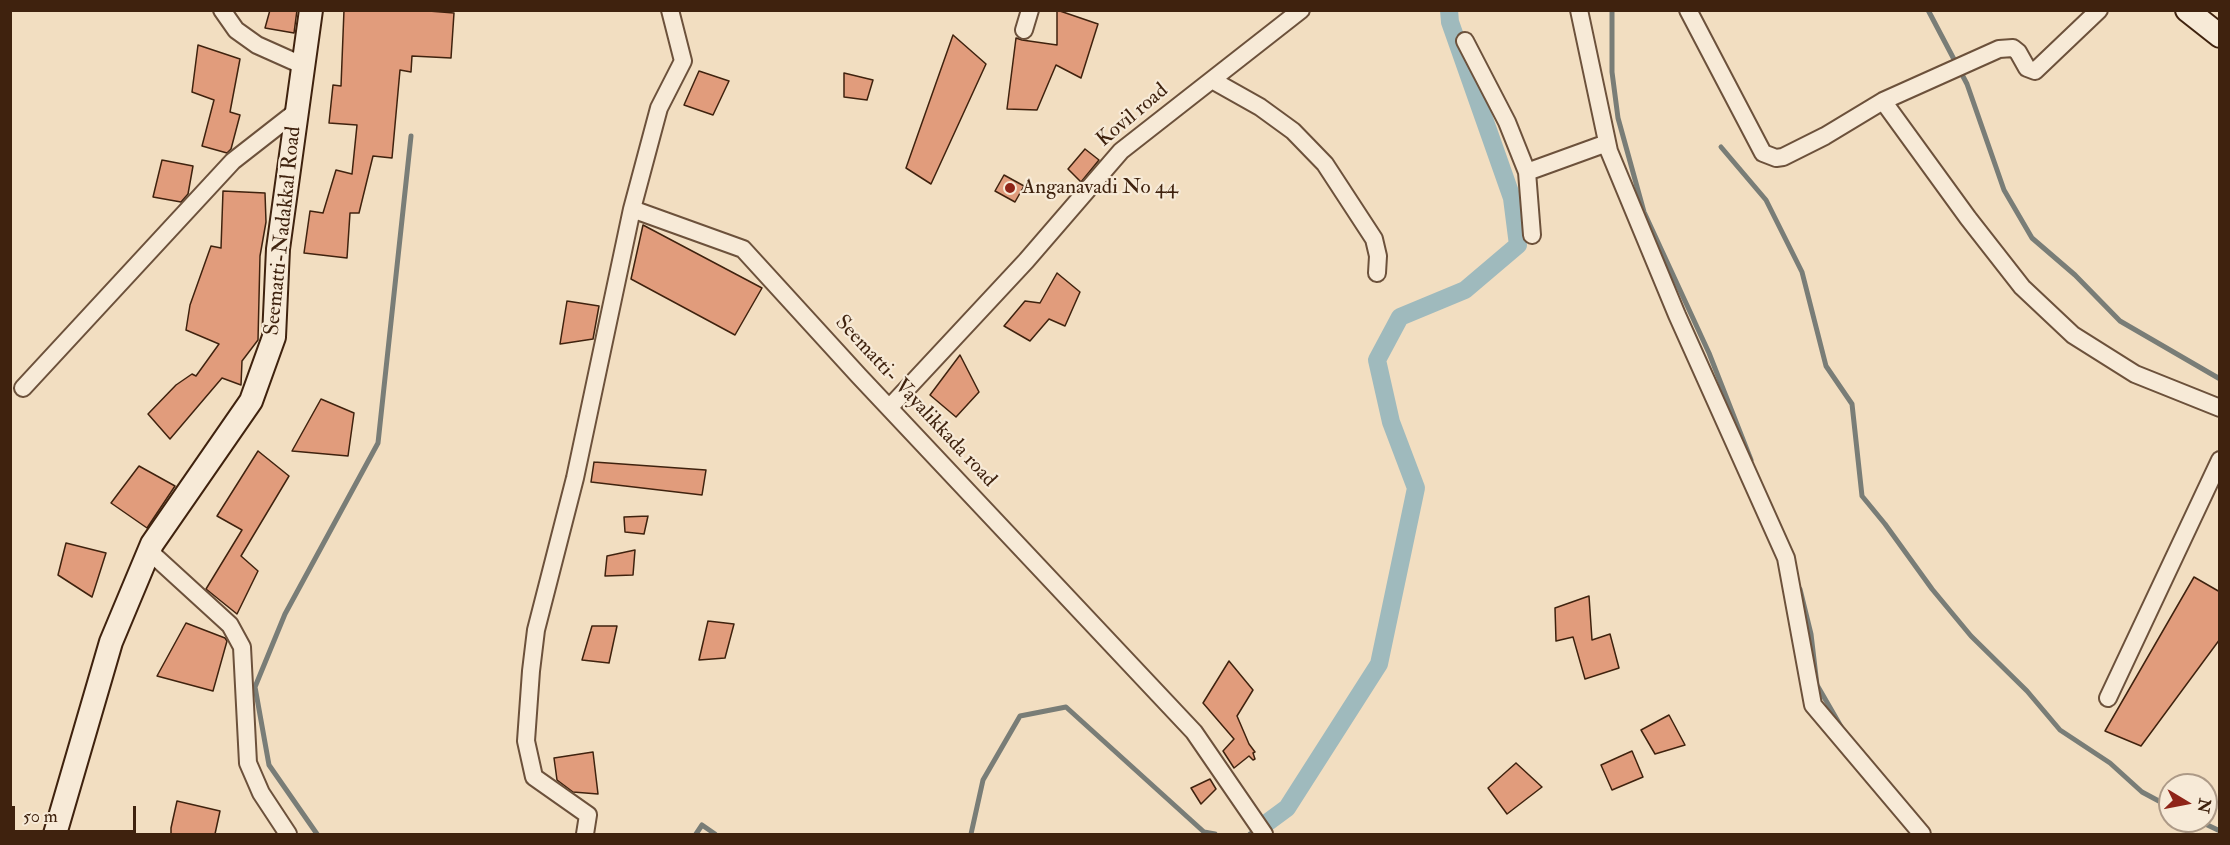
<!DOCTYPE html>
<html>
<head>
<meta charset="utf-8">
<style>
	body { margin:0 }
	#map { position:relative; width:2230px; height:845px; overflow:hidden; background:#f2dec1; font-family:"IM FELL Double Pica",serif }
	canvas { display:block }
	.frame { position:absolute; inset:0; border:12px solid #3f220e; pointer-events:none }
	.north { position:absolute; left:2158px; top:773px; width:60px; height:60px; box-sizing:border-box; background:#f7ead7; border:2px solid #ad9a87; border-radius:50%; rotate:100deg; font-size:16px; font-weight:700; line-height:24px; text-align:center; color:#3f220e }
	.north::after { content:''; display:block; margin:auto; width:21px; height:27px; background:#8f2418; clip-path:polygon(50% 0,100% 100%,50% 72%,0 100%) }
	.scale { position:absolute; left:12px; top:806px; width:124px; height:27px; box-sizing:border-box; border:3px solid #3f220e; border-top:0; padding-left:8px; font-size:18px; line-height:21px; white-space:nowrap; color:#3f220e; -webkit-text-stroke:4px #f7ead7; paint-order:stroke }
</style>
</head>
<body>
<div id="map">
<canvas width="2230" height="845"></canvas>
<div class="frame"></div>
<div class="north">N</div>
<div class="scale">50 m</div>
</div>
<script>
const c = document.querySelector('canvas').getContext('2d');
c.lineJoin = 'round';
const poly = rows => new Path2D(rows.map(r => 'M' + r).join(''));
function trace(path, color, width, dash) { c.strokeStyle = color; c.lineWidth = width; c.lineCap = dash ? 'butt' : 'round'; c.setLineDash(dash || []); c.stroke(path); }
function fill(path, color) { c.fillStyle = color; c.fill(path, 'evenodd'); }
function drawText(font, color, halo, rows, align = 'center') {
  c.font = font + ' "IM FELL Double Pica",serif'; c.lineWidth = 4.5; c.setLineDash([]); c.textBaseline = 'middle'; c.strokeStyle = halo; c.fillStyle = color; for (const [text, x, y, turn = 0] of rows) {
    c.save(); c.translate(x, y); c.rotate((+turn || 0) * Math.PI / 180); c.textAlign = isNaN(turn) ? turn : align; if (halo) c.strokeText(text, 0, 0); c.fillText(text, 0, 0); c.restore();
  }
}
const stream = poly([
	[1612,10,1612,72,1618,118,1644,212,1709,353,1751,460],
	[1928,10,1967,84,2004,190,2032,238,2075,275,2120,321,2220,379],
	[1721,147,1766,200,1802,272,1826,366,1852,404,1862,496,1885,524,1932,589,1971,636,2027,691,2060,730,2110,763,2142,792,2170,807],
	[1800,589,1811,634,1817,685,1843,730],
	[2199,821,2220,831],
	[317,834,269,765,255,687,285,614,378,443,411,136],
	[696,834,702,825,715,834],
	[971,834,983,780,1020,716,1066,707,1204,832,1215,834],
	[1250,834,1252,833]
]);
const canal = poly([
	[1268,822,1287,808,1379,664,1416,488,1391,422,1377,360,1400,317,1465,290,1518,245,1512,198,1450,22,1449,10]
]);
const building = poly([
	[270,10,297,10,294,33,265,28,270,10],
	[344,10,416,10,454,13,451,58,412,56,411,72,400,70,392,158,373,156,359,213,350,213,347,258,304,253,310,211,323,213,336,170,352,174,357,125,329,123,333,85,341,86,344,10],
	[1057,10,1098,24,1081,78,1056,65,1037,110,1007,109,1016,38,1022,40,1057,45,1057,10],
	[953,35,986,64,931,184,906,168,953,35],
	[198,45,240,59,230,112,240,115,231,149,227,153,202,146,214,100,192,92,198,45],
	[699,71,729,81,713,115,684,105,699,71],
	[844,73,873,80,867,100,844,97,844,73],
	[1085,149,1099,160,1081,182,1068,169,1085,149],
	[162,160,193,166,188,194,181,202,153,197,162,160],
	[1004,175,1024,186,1015,202,995,191,1004,175],
	[223,191,265,193,266,222,260,256,258,340,242,361,241,385,222,378,170,439,148,414,176,385,192,374,196,376,219,344,186,330,190,305,211,246,221,248,223,191],
	[643,225,762,288,735,335,631,279,643,225],
	[1057,273,1080,292,1065,326,1049,319,1030,341,1004,326,1025,301,1040,303,1057,273],
	[567,301,599,306,593,339,560,344,567,301],
	[960,355,979,392,956,417,930,395,960,355],
	[321,399,354,413,348,456,292,451,321,399],
	[258,451,289,476,241,556,258,571,237,614,206,589,242,530,217,516,258,451],
	[594,462,706,470,702,495,591,482,594,462],
	[139,466,175,486,147,528,111,503,139,466],
	[648,516,644,534,625,532,624,517,648,516],
	[66,543,106,553,92,597,58,575,66,543],
	[635,550,633,575,605,576,607,556,635,550],
	[2194,577,2220,592,2220,639,2141,746,2105,731,2194,577],
	[1589,596,1592,640,1610,634,1619,668,1585,679,1573,637,1556,641,1555,608,1589,596],
	[708,621,734,624,725,658,699,660,708,621],
	[186,623,225,638,227,641,213,691,157,676,186,623],
	[592,626,617,626,609,663,582,660,592,626],
	[1229,661,1253,690,1237,716,1249,744,1255,752,1253,753,1255,759,1253,760,1249,756,1234,768,1223,751,1234,739,1203,703,1229,661],
	[1669,715,1685,745,1655,754,1641,730,1669,715],
	[1632,751,1643,777,1612,790,1601,765,1632,751],
	[593,752,598,794,573,792,557,780,554,758,593,752],
	[1516,763,1542,787,1507,814,1488,788,1516,763],
	[1210,779,1216,789,1201,804,1191,788,1210,779],
	[177,801,220,811,215,834,171,834,171,828,177,801]
]);
const street = poly([
	[222,10,236,30,257,45,304,66],
	[670,10,683,61,659,108,632,209,743,249,859,376,1194,732,1264,834],
	[1579,10,1609,151,1677,315,1786,558,1813,705,1922,834],
	[1688,10,1763,153,1776,158,1783,157,1825,136,1883,101,1999,49,2013,48,2018,52,2027,68,2035,71,2099,10],
	[1024,30,1030,10],
	[1465,41,1507,122,1527,172,1607,143],
	[1212,80,1260,107,1293,131,1325,164,1374,239,1378,256,1377,273],
	[1883,101,1968,218,2022,287,2073,335,2135,374,2220,408],
	[1527,172,1532,235],
	[23,388,233,161,297,111],
	[889,408,1026,261,1121,151,1301,10],
	[149,551,230,625,242,647,248,763,261,793,288,834],
	[2108,698,2220,460],
	[585,834,588,815,534,777,526,741,531,671,536,630,575,478,632,209]
]);
const secondary = poly([
	[2187,10,2220,36],
	[55,834,111,642,152,544,251,401,274,337,278,249,311,10]
]);
const markers = [
	[1010,188,6,"#8f2418"]
];
const streetNames = [
	["Kovil road",1133,116,-40],
	["Seematti-Nadakkal Road",284,231,-84],
	["Seematti- Vayalikkada road",915,402,47]
];
const poiNames = [
	["Anganavadi No 44",1022,188]
];
trace(stream, '#797d77', 5);
trace(canal, '#9fbabd', 18);
fill(building, '#e19c7c');
trace(building, '#3f220e', 1.5);
trace(street, '#6c513b', 20);
trace(secondary, '#3f220e', 26);
trace(street, '#f7ead7', 16);
trace(secondary, '#f7ead7', 22);
for (const [x, y, r, color] of markers) { const dot = new Path2D(); dot.arc(x, y, r, 0, 2 * Math.PI); c.fillStyle = color; c.fill(dot); trace(dot, '#f7ead7', 2); }
drawText('21px', '#3f220e', '#f7ead7', streetNames);
drawText('21px', '#3f220e', '#f7ead7', poiNames, 'left');
</script>
</body>
</html>
